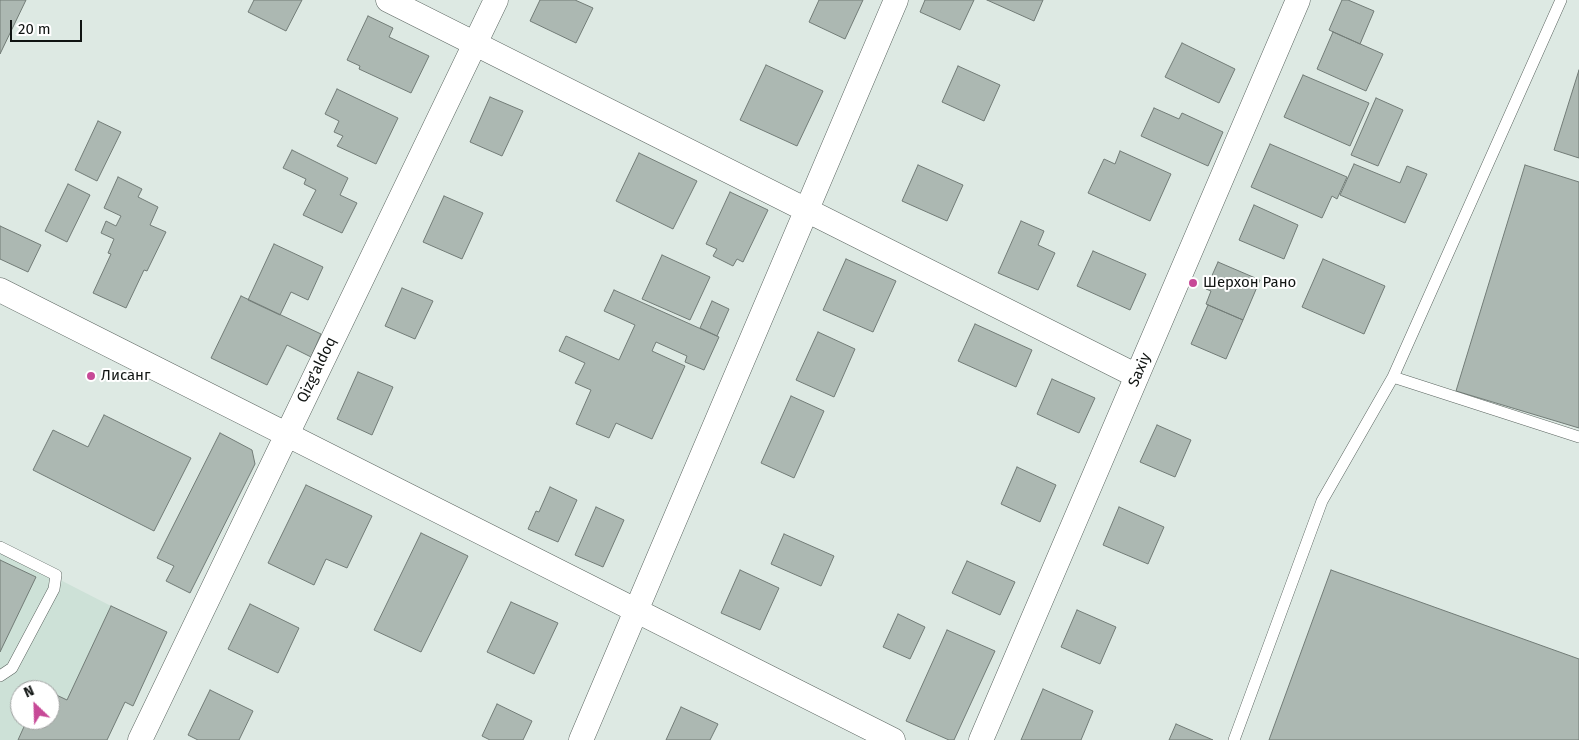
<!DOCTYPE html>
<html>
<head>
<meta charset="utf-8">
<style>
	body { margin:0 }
	#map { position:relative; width:1579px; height:740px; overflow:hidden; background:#dde9e3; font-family:"Fira Sans",sans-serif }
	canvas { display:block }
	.north { position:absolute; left:10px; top:680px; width:50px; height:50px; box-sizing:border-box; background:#fff; border:1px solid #9fa1a0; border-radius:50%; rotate:336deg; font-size:14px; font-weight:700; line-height:20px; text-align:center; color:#101412 }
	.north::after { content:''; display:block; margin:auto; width:18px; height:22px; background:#c74997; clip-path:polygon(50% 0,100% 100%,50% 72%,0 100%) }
	.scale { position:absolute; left:10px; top:20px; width:72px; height:22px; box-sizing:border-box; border:2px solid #101412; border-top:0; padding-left:6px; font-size:15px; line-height:18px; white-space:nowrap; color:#101412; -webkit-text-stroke:4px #fff; paint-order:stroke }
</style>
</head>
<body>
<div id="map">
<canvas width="1579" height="740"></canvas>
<div class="north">N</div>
<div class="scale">20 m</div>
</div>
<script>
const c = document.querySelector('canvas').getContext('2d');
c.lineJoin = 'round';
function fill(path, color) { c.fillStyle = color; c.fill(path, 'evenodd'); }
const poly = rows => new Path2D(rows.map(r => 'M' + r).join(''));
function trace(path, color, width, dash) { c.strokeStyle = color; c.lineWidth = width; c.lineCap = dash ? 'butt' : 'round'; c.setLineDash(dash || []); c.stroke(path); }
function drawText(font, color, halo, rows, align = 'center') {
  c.font = font + ' "Fira Sans",sans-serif'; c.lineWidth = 4; c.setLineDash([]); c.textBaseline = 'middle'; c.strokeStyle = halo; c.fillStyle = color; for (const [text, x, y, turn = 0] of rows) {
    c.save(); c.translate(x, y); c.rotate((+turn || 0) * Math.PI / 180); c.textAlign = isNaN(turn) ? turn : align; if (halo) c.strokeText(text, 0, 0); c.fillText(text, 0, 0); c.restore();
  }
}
const built = poly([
	[0,549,111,606,167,632,133,706,125,702,107,740,0,740],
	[20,690,50,690,50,720,20,720]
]);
const building = poly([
	[0,0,26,0,0,54,0,0],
	[254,0,302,0,286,31,248,12,254,0],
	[540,0,575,0,593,8,576,43,530,21,540,0],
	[819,0,863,0,845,39,809,22,819,0],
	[925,0,974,0,960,30,920,12,925,0],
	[987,0,1043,0,1034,21,987,0],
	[1342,0,1348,0,1374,11,1360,44,1329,30,1342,0],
	[368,16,393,28,389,37,429,56,411,93,359,69,360,66,347,60,368,16],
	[1333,32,1383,54,1366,91,1317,69,1333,32],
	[1182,43,1235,69,1219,103,1165,77,1182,43],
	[766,65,823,91,797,146,740,120,766,65],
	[958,66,1000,85,984,121,942,102,958,66],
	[1579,70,1579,158,1554,150,1579,70],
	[1303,75,1369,103,1350,146,1284,117,1303,75],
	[337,89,398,118,376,164,337,146,343,136,334,132,339,121,325,114,337,89],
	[490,97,523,111,502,156,470,142,490,97],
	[1376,98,1403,110,1378,166,1351,155,1376,98],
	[1154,108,1179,119,1182,113,1223,132,1208,166,1141,136,1154,108],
	[98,121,121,132,97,181,75,170,98,121],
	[1270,144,1347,177,1337,199,1332,196,1322,218,1251,187,1270,144],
	[292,150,348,178,340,195,357,203,342,233,303,215,316,190,304,184,306,179,283,168,292,150],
	[1120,151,1171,174,1150,221,1088,193,1104,159,1115,164,1120,151],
	[639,153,697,181,673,229,616,201,639,153],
	[1354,164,1400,183,1407,166,1427,174,1405,223,1340,195,1354,164],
	[918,165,963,185,947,221,902,201,918,165],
	[1525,165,1579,182,1579,428,1456,391,1525,165],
	[118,177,142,189,138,197,158,207,150,225,166,232,147,271,144,270,126,308,93,293,111,254,108,253,114,239,101,233,106,221,116,226,121,216,104,208,118,177],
	[68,184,90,195,67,242,45,231,68,184],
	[730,192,768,210,743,262,737,259,733,266,713,256,717,249,706,244,730,192],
	[444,196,483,213,462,259,423,242,444,196],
	[1254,205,1298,225,1284,259,1239,240,1254,205],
	[1021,221,1044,231,1038,245,1055,253,1038,290,998,273,1021,221],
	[0,226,41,245,28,272,0,259,0,226],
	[274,244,323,267,308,300,291,292,280,315,248,300,274,244],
	[1093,251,1146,274,1130,310,1077,286,1093,251],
	[662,255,710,277,690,320,642,299,662,255],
	[846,259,896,281,873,332,823,310,846,259],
	[1323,259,1385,286,1364,334,1302,307,1323,259],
	[1218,262,1260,280,1243,320,1206,304,1211,291,1206,289,1218,262],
	[402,288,433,301,415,339,385,326,402,288],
	[614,290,719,337,704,370,685,362,687,356,656,342,652,351,685,366,652,439,616,423,609,438,576,424,591,390,575,383,585,363,559,351,566,336,619,360,635,325,604,311,614,290],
	[241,296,321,334,311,357,287,345,267,385,211,358,241,296],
	[712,301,729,309,717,336,700,328,712,301],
	[1208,305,1243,320,1226,359,1191,344,1208,305],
	[975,324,1032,350,1016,387,958,361,975,324],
	[818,332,855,349,834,397,796,380,818,332],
	[358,372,393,387,372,435,337,419,358,372],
	[1052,379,1095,398,1079,433,1037,414,1052,379],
	[791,396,824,411,794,478,761,463,791,396],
	[104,415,191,458,154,531,33,470,53,430,88,447,104,415],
	[1157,425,1191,440,1175,477,1140,462,1157,425],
	[220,433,252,450,255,464,190,593,166,581,174,566,157,558,220,433],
	[1017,467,1056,485,1040,522,1001,504,1017,467],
	[306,485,372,516,347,568,326,559,314,585,268,563,306,485],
	[550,487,577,500,558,542,528,529,536,511,539,512,550,487],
	[596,507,624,520,603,567,575,555,596,507],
	[1119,507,1164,527,1148,564,1103,545,1119,507],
	[421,533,468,556,421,652,374,630,421,533],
	[784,534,834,556,821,586,771,564,784,534],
	[0,560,36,577,0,652,0,560],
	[967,561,1015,582,1000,615,952,593,967,561],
	[740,570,779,588,760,630,721,613,740,570],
	[1331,570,1579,659,1579,740,1269,740,1331,570],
	[511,602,558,623,534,674,487,652,511,602],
	[250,604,299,628,278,673,228,649,250,604],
	[111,606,167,632,133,706,125,702,107,740,18,740,27,720,50,720,50,692,67,700,111,606],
	[1077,610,1116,627,1100,664,1061,647,1077,610],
	[898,614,925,627,910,659,883,647,898,614],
	[947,630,995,651,954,740,949,740,906,721,947,630],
	[1043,689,1093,711,1081,740,1021,740,1043,689],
	[210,690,253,711,239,740,198,740,188,735,210,690],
	[497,704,532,721,523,740,490,740,482,736,497,704],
	[681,707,718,724,710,740,666,740,681,707],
	[1176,724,1213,740,1169,740,1176,724]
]);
const lane = poly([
	[1393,377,1579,437],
	[0,547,56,575,54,589,12,668,0,676],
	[1234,740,1322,501,1393,377,1561,0]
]);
const street = poly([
	[388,0,1137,376],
	[0,290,893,740],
	[140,740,496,0],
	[581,740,896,0],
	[981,740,1298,0]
]);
const markers = [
	[1193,283,5,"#c74997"],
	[91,376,5,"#c74997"]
];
const poiNames = [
	["Шерхон Рано",1203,283],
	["Лисанг",101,376]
];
const streetNames = [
	["Qizg'aldoq",317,370,-64],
	["Saxiy",1140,370,-67]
];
fill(built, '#cde1d7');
fill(building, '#acb8b2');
trace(building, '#727c77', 1);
trace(lane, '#5b6560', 12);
trace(street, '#5b6560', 25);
trace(lane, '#fff', 11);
trace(street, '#fff', 24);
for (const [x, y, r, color] of markers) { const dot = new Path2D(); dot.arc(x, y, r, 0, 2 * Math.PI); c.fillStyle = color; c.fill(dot); trace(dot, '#fff', 2); }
drawText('15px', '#101412', '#fff', poiNames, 'left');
drawText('15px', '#101412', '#fff', streetNames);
</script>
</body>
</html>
